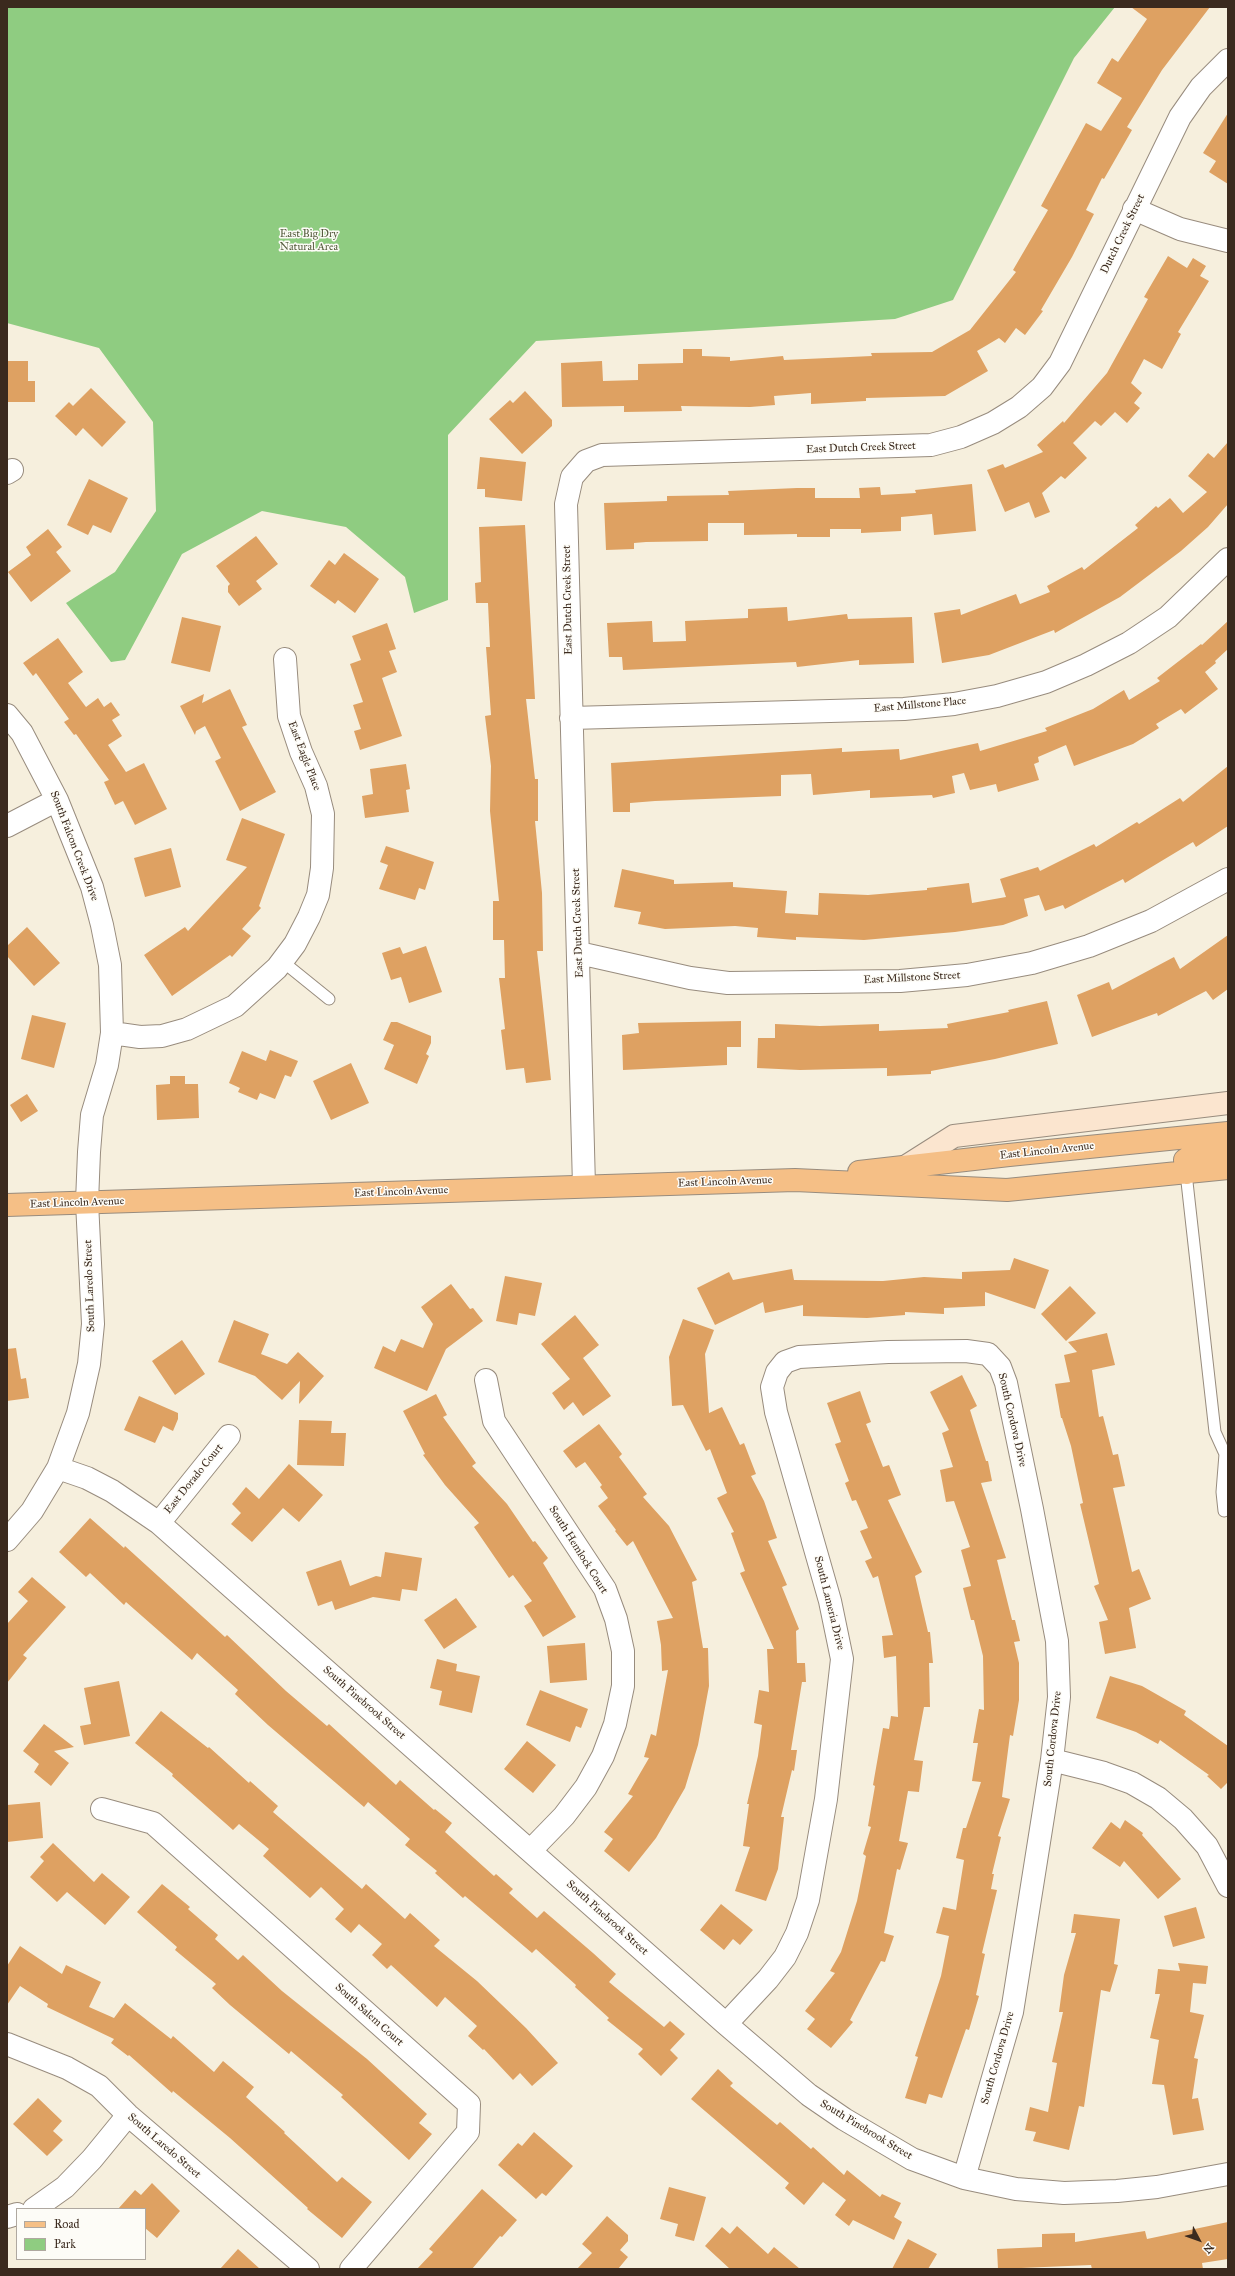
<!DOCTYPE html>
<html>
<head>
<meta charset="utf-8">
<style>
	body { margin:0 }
	#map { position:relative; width:1235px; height:2276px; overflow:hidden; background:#f6efdd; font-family:"IM FELL Great Primer",serif }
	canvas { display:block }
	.frame { position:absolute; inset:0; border:8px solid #3b2a1e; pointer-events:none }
	.legend { position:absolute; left:16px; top:2208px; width:130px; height:52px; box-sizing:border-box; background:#fdfcf7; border:1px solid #afa8a0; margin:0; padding:5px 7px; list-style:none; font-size:12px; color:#3b2a1e }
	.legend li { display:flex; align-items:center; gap:8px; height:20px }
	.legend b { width:20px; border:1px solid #afa8a0 }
	.north { position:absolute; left:1179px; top:2220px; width:40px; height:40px; -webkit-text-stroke:3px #fdfcf7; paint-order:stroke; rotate:131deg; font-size:11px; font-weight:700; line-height:16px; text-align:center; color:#3b2a1e }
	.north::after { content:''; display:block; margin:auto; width:14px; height:18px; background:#3b2a1e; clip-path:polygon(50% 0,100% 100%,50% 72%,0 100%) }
</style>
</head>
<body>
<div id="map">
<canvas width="1235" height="2276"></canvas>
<div class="frame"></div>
<ul class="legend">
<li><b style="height:5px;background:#f5bf86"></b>Road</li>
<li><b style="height:11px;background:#8fcc81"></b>Park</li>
</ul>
<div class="north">N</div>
</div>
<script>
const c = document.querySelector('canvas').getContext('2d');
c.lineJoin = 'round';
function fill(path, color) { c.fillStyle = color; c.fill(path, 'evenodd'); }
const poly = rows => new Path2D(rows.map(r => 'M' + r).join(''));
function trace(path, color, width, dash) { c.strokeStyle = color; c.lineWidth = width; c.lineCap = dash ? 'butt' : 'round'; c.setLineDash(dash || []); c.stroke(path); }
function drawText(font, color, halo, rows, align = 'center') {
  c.font = font + ' "IM FELL Great Primer",serif'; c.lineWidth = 3; c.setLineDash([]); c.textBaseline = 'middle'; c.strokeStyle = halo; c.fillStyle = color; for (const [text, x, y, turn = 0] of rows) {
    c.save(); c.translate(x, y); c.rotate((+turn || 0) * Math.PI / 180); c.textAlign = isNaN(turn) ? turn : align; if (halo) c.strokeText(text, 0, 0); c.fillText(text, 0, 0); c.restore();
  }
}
const green = poly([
	[7,7,1115,7,1074,58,953,300,895,319,536,341,448,435,448,600,414,613,405,577,346,527,262,511,182,554,125,660,111,662,66,603,115,572,156,511,153,422,99,348,7,323]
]);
const building = poly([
	[1131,7,1210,7,1162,70,1127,127,1132,130,1104,179,1102,178,1086,210,1094,214,1072,257,1041,310,1043,311,1025,335,1016,328,1005,343,999,338,977,351,988,371,945,396,866,398,866,401,811,404,811,393,774,396,775,405,750,407,681,406,682,411,624,412,624,406,562,407,561,363,602,361,603,381,638,380,638,364,683,363,683,349,702,349,702,356,730,357,730,361,783,356,784,360,872,356,871,353,932,352,970,330,1016,272,1013,270,1048,210,1041,206,1086,123,1101,131,1122,98,1097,83,1112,58,1118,62,1147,19],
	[1228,113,1228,184,1209,172,1216,161,1203,153],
	[1168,256,1187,268,1193,258,1206,266,1200,276,1209,281,1178,332,1181,334,1162,369,1144,359,1131,383,1142,393,1134,403,1140,408,1127,423,1115,412,1101,426,1095,421,1073,443,1087,458,1065,479,1061,476,1042,493,1050,512,1035,518,1029,502,1005,512,987,470,1003,464,1005,468,1043,452,1037,445,1063,421,1064,423,1107,373,1148,299,1144,297],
	[7,361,28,361,28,381,35,381,35,402,7,402],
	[91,388,126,422,102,447,83,428,76,436,55,416,69,402,73,406],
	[525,391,552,420,552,426,522,454,489,419,510,400,513,403],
	[1228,442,1228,504,1208,527,1181,551,1120,597,1055,633,1054,630,989,655,942,663,934,613,960,609,961,615,1016,594,1020,604,1050,592,1047,586,1082,567,1084,570,1138,528,1135,525,1156,506,1158,508,1170,498,1183,513,1207,492,1188,476,1208,453,1214,458],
	[480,457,526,462,522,501,485,497,485,489,477,489],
	[89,479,128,498,111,533,93,525,88,535,67,525],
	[972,484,976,531,934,535,932,514,901,517,901,531,861,533,861,529,830,529,830,537,797,537,797,534,744,535,744,523,708,523,708,541,646,542,634,543,634,549,606,550,604,503,667,501,667,496,729,495,728,491,797,488,815,488,815,498,860,498,859,488,880,487,881,495,916,493,915,490],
	[525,525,535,699,526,699,535,779,538,779,538,821,535,821,542,893,543,951,537,951,551,1080,526,1083,524,1068,506,1070,501,1030,505,1029,499,978,505,978,504,940,493,940,493,901,499,901,490,811,491,766,485,716,491,715,486,647,490,647,488,603,476,603,475,583,481,582,479,527],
	[48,529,62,547,56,552,71,571,31,602,8,572,31,555,26,547],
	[256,536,278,564,256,581,262,589,239,606,228,592,228,586,230,584,216,566],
	[344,553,379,579,355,613,338,600,335,604,310,586,329,560,335,565],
	[787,607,788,621,847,614,848,619,912,617,914,663,859,665,859,660,797,667,796,662,623,670,622,657,609,657,607,623,652,621,653,642,686,641,685,621,748,618,748,609],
	[182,617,221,626,210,672,171,663],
	[1228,621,1228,649,1215,661,1216,663,1205,672,1218,689,1185,714,1181,709,1156,724,1159,728,1133,744,1074,766,1066,745,1038,757,1039,762,1034,764,1039,780,998,792,996,784,970,790,964,773,952,776,955,793,933,798,932,795,870,798,870,790,813,795,811,774,781,775,781,796,655,801,630,803,630,812,613,812,611,763,842,748,842,752,899,749,900,760,978,743,980,751,1047,731,1045,728,1093,709,1124,690,1129,700,1160,681,1157,678,1201,644,1202,645],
	[387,623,396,649,389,651,397,672,382,678,402,736,360,750,354,731,361,729,353,705,363,702,350,664,361,660,352,636],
	[58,638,83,672,68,683,86,707,98,698,104,707,111,702,120,715,112,720,122,736,108,745,126,772,144,763,167,809,135,825,123,801,115,805,104,782,109,780,76,734,74,735,64,722,69,719,36,673,33,676,23,663],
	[230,689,247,725,242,727,276,792,240,811,215,761,221,758,205,726,196,731,195,735,180,706,204,694,202,703],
	[406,764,410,789,406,790,409,812,365,818,362,796,373,794,370,769],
	[1228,766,1228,826,1196,847,1193,842,1125,883,1123,879,1065,909,1063,905,1045,911,1039,895,1024,899,1028,916,1003,925,955,932,864,940,796,937,796,940,757,937,758,928,735,926,665,929,638,924,641,912,614,907,622,869,674,880,674,884,733,882,733,887,787,891,785,913,818,915,819,893,868,895,927,890,927,888,969,883,972,903,1006,897,1000,879,1038,867,1040,871,1094,844,1096,847,1137,822,1139,824,1180,798,1183,802],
	[242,818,285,834,259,906,261,908,242,929,251,936,232,957,230,955,172,996,144,955,185,927,188,931,247,867,226,860],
	[386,846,434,862,425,890,419,888,415,900,379,889,388,865,380,862],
	[171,848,181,887,145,897,134,858],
	[27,927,60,963,34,986,7,956,7,946],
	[1228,935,1228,989,1213,1000,1206,991,1158,1016,1157,1013,1092,1037,1077,995,1109,982,1112,990,1174,957,1180,969],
	[426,946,442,992,409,1003,401,977,391,980,382,953,400,947,403,954],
	[1047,1001,1058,1044,995,1059,931,1071,931,1074,887,1076,887,1068,800,1070,757,1068,758,1038,775,1038,775,1024,820,1026,879,1024,879,1031,948,1028,947,1024,1009,1012,1008,1010],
	[32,1015,66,1023,54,1068,21,1059],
	[741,1021,741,1047,727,1047,727,1065,623,1070,622,1035,639,1033,638,1023],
	[391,1022,397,1022,431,1036,431,1043,426,1054,429,1056,417,1084,384,1069,394,1045,383,1040],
	[270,1050,298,1061,291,1077,285,1075,275,1099,260,1093,257,1100,238,1092,240,1088,229,1083,242,1051,266,1061],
	[351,1063,369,1103,331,1120,313,1081],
	[170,1076,185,1076,185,1084,198,1084,199,1118,157,1120,156,1085,170,1084],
	[27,1094,38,1111,21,1122,10,1105],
	[1014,1258,1049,1270,1035,1309,985,1292,985,1306,944,1308,944,1314,905,1312,905,1315,867,1318,803,1316,803,1305,765,1313,763,1302,715,1325,697,1288,729,1272,733,1280,792,1269,794,1280,883,1281,924,1277,962,1279,962,1272,1010,1270],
	[505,1276,542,1283,535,1316,519,1313,517,1325,496,1321],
	[451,1284,470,1309,473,1308,483,1321,446,1349,427,1391,374,1368,383,1346,395,1352,401,1339,423,1348,433,1324,421,1307],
	[1070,1286,1096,1313,1066,1341,1041,1314],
	[575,1315,599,1345,583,1358,611,1396,583,1416,573,1402,564,1410,552,1393,570,1379,541,1344],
	[683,1319,714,1330,705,1354,709,1413,722,1407,740,1445,744,1443,756,1474,751,1476,764,1501,777,1538,768,1541,787,1585,782,1587,799,1629,796,1631,797,1663,805,1663,806,1682,802,1682,791,1750,797,1750,794,1771,792,1770,781,1817,784,1817,778,1869,766,1901,735,1891,750,1847,743,1846,749,1804,747,1804,758,1756,762,1725,754,1723,759,1690,769,1692,767,1649,774,1649,740,1573,745,1571,731,1533,734,1532,717,1498,727,1493,710,1449,706,1451,683,1405,672,1406,669,1357],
	[234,1320,269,1334,261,1354,287,1364,298,1352,324,1376,299,1404,300,1381,282,1400,255,1376,218,1362],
	[1107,1333,1115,1365,1092,1370,1099,1417,1103,1416,1113,1455,1118,1454,1125,1486,1113,1488,1132,1572,1139,1569,1151,1599,1129,1608,1136,1648,1105,1654,1099,1622,1108,1620,1094,1586,1099,1584,1080,1504,1083,1503,1071,1446,1062,1418,1061,1418,1055,1384,1070,1382,1064,1355,1077,1352,1068,1342],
	[182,1340,205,1374,175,1395,152,1361],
	[16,1348,21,1379,26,1378,29,1398,7,1401,7,1349],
	[962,1375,977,1406,970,1410,986,1461,988,1461,992,1481,981,1483,1006,1558,997,1560,1012,1620,1015,1620,1020,1641,1014,1642,1019,1663,1019,1700,1013,1736,1010,1735,1002,1797,1010,1799,998,1836,1001,1837,992,1874,994,1874,991,1889,997,1890,982,1953,985,1954,976,1995,979,1996,969,2030,966,2029,942,2098,929,2094,926,2104,905,2098,918,2057,915,2056,941,1976,949,1936,936,1933,943,1907,956,1910,964,1860,956,1858,963,1828,966,1828,981,1782,972,1781,978,1743,973,1743,979,1709,984,1710,983,1656,974,1620,971,1620,963,1588,971,1586,961,1550,970,1547,954,1501,946,1502,940,1470,953,1467,942,1433,949,1430,930,1392],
	[860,1391,871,1422,866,1424,883,1467,889,1465,901,1495,888,1500,922,1572,915,1576,928,1632,930,1632,933,1663,929,1663,930,1707,924,1707,914,1760,923,1761,919,1792,908,1791,899,1841,908,1843,900,1870,897,1869,884,1933,894,1936,885,1962,881,1961,850,2020,853,2022,831,2048,807,2029,815,2019,805,2011,835,1973,830,1971,841,1952,857,1901,866,1856,863,1854,871,1827,868,1826,875,1786,873,1785,883,1728,889,1729,891,1716,898,1717,896,1656,884,1658,882,1636,893,1635,878,1576,873,1578,865,1561,872,1558,860,1531,868,1528,856,1500,852,1501,845,1483,849,1481,835,1444,841,1442,827,1403],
	[436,1394,447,1415,443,1417,476,1463,472,1466,507,1504,533,1542,535,1541,548,1558,543,1563,576,1617,543,1637,524,1606,532,1601,513,1575,509,1578,474,1527,479,1523,445,1485,423,1455,425,1454,403,1411],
	[139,1396,178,1413,178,1419,173,1431,163,1426,155,1443,124,1430],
	[299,1420,332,1421,331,1433,346,1433,344,1466,297,1465],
	[599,1424,622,1454,619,1457,647,1494,643,1497,669,1526,697,1580,692,1582,703,1648,708,1648,709,1686,698,1745,685,1788,656,1838,629,1872,604,1851,613,1839,604,1832,633,1796,628,1794,649,1758,644,1757,651,1734,656,1736,668,1670,662,1671,661,1645,657,1621,673,1618,633,1541,627,1546,615,1531,616,1530,598,1506,608,1498,600,1487,602,1485,585,1462,576,1468,563,1451],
	[289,1464,323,1495,299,1522,283,1508,252,1542,231,1524,241,1513,232,1504,246,1487,259,1499],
	[90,1518,124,1548,125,1546,225,1637,227,1635,286,1691,327,1726,329,1724,396,1785,400,1780,434,1810,435,1809,452,1823,445,1832,494,1876,496,1874,513,1889,509,1893,537,1918,544,1911,593,1953,616,1974,609,1982,621,1992,664,2027,670,2021,685,2034,670,2050,678,2058,661,2076,638,2054,643,2049,607,2020,609,2018,575,1987,576,1985,536,1949,532,1953,465,1896,463,1898,435,1873,437,1871,405,1845,410,1839,368,1802,364,1807,268,1725,235,1694,238,1690,197,1653,192,1660,126,1602,124,1605,90,1573,86,1577,59,1552],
	[385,1552,422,1558,417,1591,402,1589,400,1601,373,1597,335,1610,332,1601,318,1606,306,1572,341,1560,350,1586,376,1576,381,1577],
	[32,1577,66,1607,23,1655,27,1658,7,1683,7,1624,28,1601,18,1592],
	[456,1598,477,1627,444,1649,424,1620],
	[585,1643,587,1680,550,1683,547,1646],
	[437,1659,457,1664,456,1671,480,1676,472,1713,439,1705,442,1691,430,1688],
	[1110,1676,1142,1686,1186,1711,1184,1715,1228,1746,1228,1782,1221,1789,1207,1776,1209,1775,1160,1740,1158,1744,1136,1732,1096,1718],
	[119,1681,130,1736,84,1745,80,1726,91,1724,84,1688],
	[540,1690,588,1709,581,1728,576,1726,570,1742,526,1725],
	[161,1711,208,1748,209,1747,249,1783,250,1781,278,1806,273,1812,362,1889,366,1884,405,1919,410,1913,440,1940,434,1946,477,1981,526,2028,558,2063,532,2086,520,2073,513,2080,484,2049,483,2050,468,2036,477,2026,445,1997,437,2007,391,1965,387,1969,372,1955,382,1944,359,1924,351,1933,335,1919,344,1909,321,1887,310,1898,263,1856,269,1849,239,1824,233,1830,172,1776,173,1774,135,1743],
	[44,1724,74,1747,54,1751,69,1763,51,1786,34,1772,39,1764,23,1751],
	[527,1741,556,1765,533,1793,504,1769],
	[40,1802,43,1838,7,1842,7,1805],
	[1125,1820,1143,1833,1142,1835,1181,1879,1158,1899,1124,1861,1120,1867,1092,1848,1111,1822,1120,1829],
	[53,1843,94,1882,102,1873,130,1897,105,1925,67,1892,57,1902,30,1877,44,1861,40,1857],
	[162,1884,190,1907,188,1909,218,1935,215,1939,238,1960,243,1955,282,1991,367,2059,427,2114,419,2123,432,2134,409,2160,341,2097,343,2095,291,2051,289,2054,230,2005,212,1988,216,1984,175,1950,177,1947,137,1912],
	[721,1904,753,1930,740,1945,733,1939,724,1950,700,1930],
	[1196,1907,1205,1938,1173,1947,1164,1916],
	[1074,1914,1120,1919,1114,1964,1118,1965,1110,1992,1101,1990,1084,2107,1079,2106,1069,2150,1033,2141,1036,2132,1025,2130,1030,2107,1048,2112,1057,2063,1052,2062,1063,2012,1059,2012,1064,1975,1076,1933,1071,1933],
	[20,1946,62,1974,66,1965,101,1982,89,2007,114,2018,125,2003,171,2039,173,2036,214,2072,223,2061,254,2087,246,2097,285,2132,284,2133,337,2182,342,2177,372,2202,342,2238,307,2209,308,2208,230,2138,173,2091,172,2093,129,2055,128,2056,111,2043,114,2039,47,2007,48,2004,20,1986,7,2005,7,1966],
	[1178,1963,1208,1966,1206,1984,1193,1983,1190,2012,1204,2015,1194,2058,1198,2059,1192,2099,1198,2098,1204,2130,1173,2135,1164,2085,1152,2084,1159,2040,1150,2038,1160,1994,1155,1994,1158,1969,1180,1971],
	[718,2069,733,2083,730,2086,777,2125,780,2122,811,2149,813,2147,844,2175,847,2170,880,2197,882,2194,901,2203,894,2217,902,2222,894,2240,853,2220,849,2226,835,2215,846,2200,823,2182,804,2205,785,2188,789,2183,691,2099],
	[38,2098,62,2121,53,2131,63,2140,47,2156,13,2124],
	[534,2132,573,2166,546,2196,542,2193,536,2199,498,2165,518,2143,522,2146],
	[152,2183,180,2211,157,2238,145,2228,145,2209,118,2209,135,2190,141,2195],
	[669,2187,706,2197,694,2241,675,2236,678,2224,660,2219],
	[482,2189,517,2220,502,2237,500,2236,472,2269,417,2269,433,2252,429,2249],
	[607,2216,628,2235,628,2241,620,2250,628,2257,618,2269,577,2269,592,2253,582,2244],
	[1228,2222,1228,2259,1202,2263,1203,2269,1092,2269,1091,2265,998,2269,997,2249,1042,2247,1042,2234,1075,2233,1075,2242,1145,2231,1147,2239],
	[737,2226,768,2254,774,2247,800,2269,730,2269,705,2246,722,2227,730,2234],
	[908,2239,937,2254,928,2269,892,2269],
	[238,2249,260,2269,220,2269]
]);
const lane = poly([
	[282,961,329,999],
	[1186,1173,1215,1432,1225,1454,1228,1454],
	[1224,1511,1222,1492,1225,1454]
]);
const street = poly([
	[1134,209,1180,229,1228,241],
	[7,473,12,470],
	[7,715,22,733,57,800,92,887,102,925,110,965,112,1033,107,1065,92,1115,89,1152,87,1202,93,1324,89,1364,78,1413,58,1468,32,1511,7,1540],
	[571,718,904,709,954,704,997,696,1046,682,1086,665,1129,643,1168,617,1228,559],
	[7,826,57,800],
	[579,953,690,978,728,983,900,981,967,975,1032,963,1089,946,1151,921,1228,879],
	[112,1033,140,1037,162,1036,187,1029,235,1006,277,968,295,944,309,917,318,895,322,868,323,814,316,786,301,752,289,716,285,659],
	[584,1186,566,504,572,477,586,461,602,455,931,445,961,437,993,423,1019,407,1042,387,1060,363,1180,117,1201,87,1228,60],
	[486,1380,494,1421,605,1589,616,1619,623,1651,623,1686,615,1724,603,1756,586,1787,564,1816,531,1850],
	[58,1468,87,1478,112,1491,159,1523,726,2024,809,2095,844,2119,912,2159,964,2178,1016,2189,1064,2193,1117,2191,1157,2187,1228,2174],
	[159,1523,229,1436],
	[1052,1760,1104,1773,1132,1783,1158,1798,1183,1819,1207,1846,1228,1886],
	[102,1809,153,1823,469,2104,468,2132,351,2269],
	[726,2024,768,1979,785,1957,797,1933,808,1900,826,1799,842,1659,830,1601,776,1412,772,1387,777,1372,785,1362,799,1357,888,1352,966,1351,988,1354,1000,1367,1006,1383,1032,1509,1057,1641,1059,1697,1052,1760,1012,2012,964,2178],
	[7,2044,67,2068,99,2086,128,2115,308,2269],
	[34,2209,65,2187,92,2159,128,2115],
	[7,2217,17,2214]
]);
const secondary = poly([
	[905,1167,954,1136,1228,1103]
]);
const primary = poly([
	[859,1172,1009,1155,1228,1133],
	[1186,1173,1185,1160,1195,1153,1228,1149],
	[7,1205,795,1180,1007,1190,1228,1168]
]);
const parkNames = [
	["East Big Dry",309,234],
	["Natural Area",309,247]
];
const streetNames = [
	["Dutch Creek Street",1123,234,-64],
	["East Dutch Creek Street",861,448,-2],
	["East Dutch Creek Street",568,600,-91],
	["East Millstone Place",920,705,-5],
	["East Eagle Place",304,756,69],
	["South Falcon Creek Drive",74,846,69],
	["East Dutch Creek Street",578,923,-92],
	["East Millstone Street",912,978,-3],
	["East Lincoln Avenue",1047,1151,-6],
	["East Lincoln Avenue",725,1182,-2],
	["East Lincoln Avenue",401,1192,-2],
	["East Lincoln Avenue",77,1203,-2],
	["South Laredo Street",90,1286,-92],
	["South Cordova Drive",1012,1420,77],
	["East Dorado Court",194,1479,-51],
	["South Hemlock Court",578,1550,58],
	["South Lameria Drive",829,1603,76],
	["South Pinebrook Street",364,1703,41],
	["South Cordova Drive",1053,1739,-84],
	["South Pinebrook Street",607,1918,42],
	["South Salem Court",369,2015,42],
	["South Cordova Drive",998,2058,-74],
	["South Pinebrook Street",866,2130,31],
	["South Laredo Street",164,2146,41]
];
fill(green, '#8fcc81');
fill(building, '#dea162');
trace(lane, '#988c7e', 13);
trace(street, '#988c7e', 24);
trace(secondary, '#988c7e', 24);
trace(primary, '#988c7e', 24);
trace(lane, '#fff', 11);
trace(street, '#fff', 22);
trace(secondary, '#fbe5cf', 22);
trace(primary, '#f5bf86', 22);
drawText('11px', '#545b3c', '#fdfcf7', parkNames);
drawText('11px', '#3b2a1e', '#fdfcf7', streetNames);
</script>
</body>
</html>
